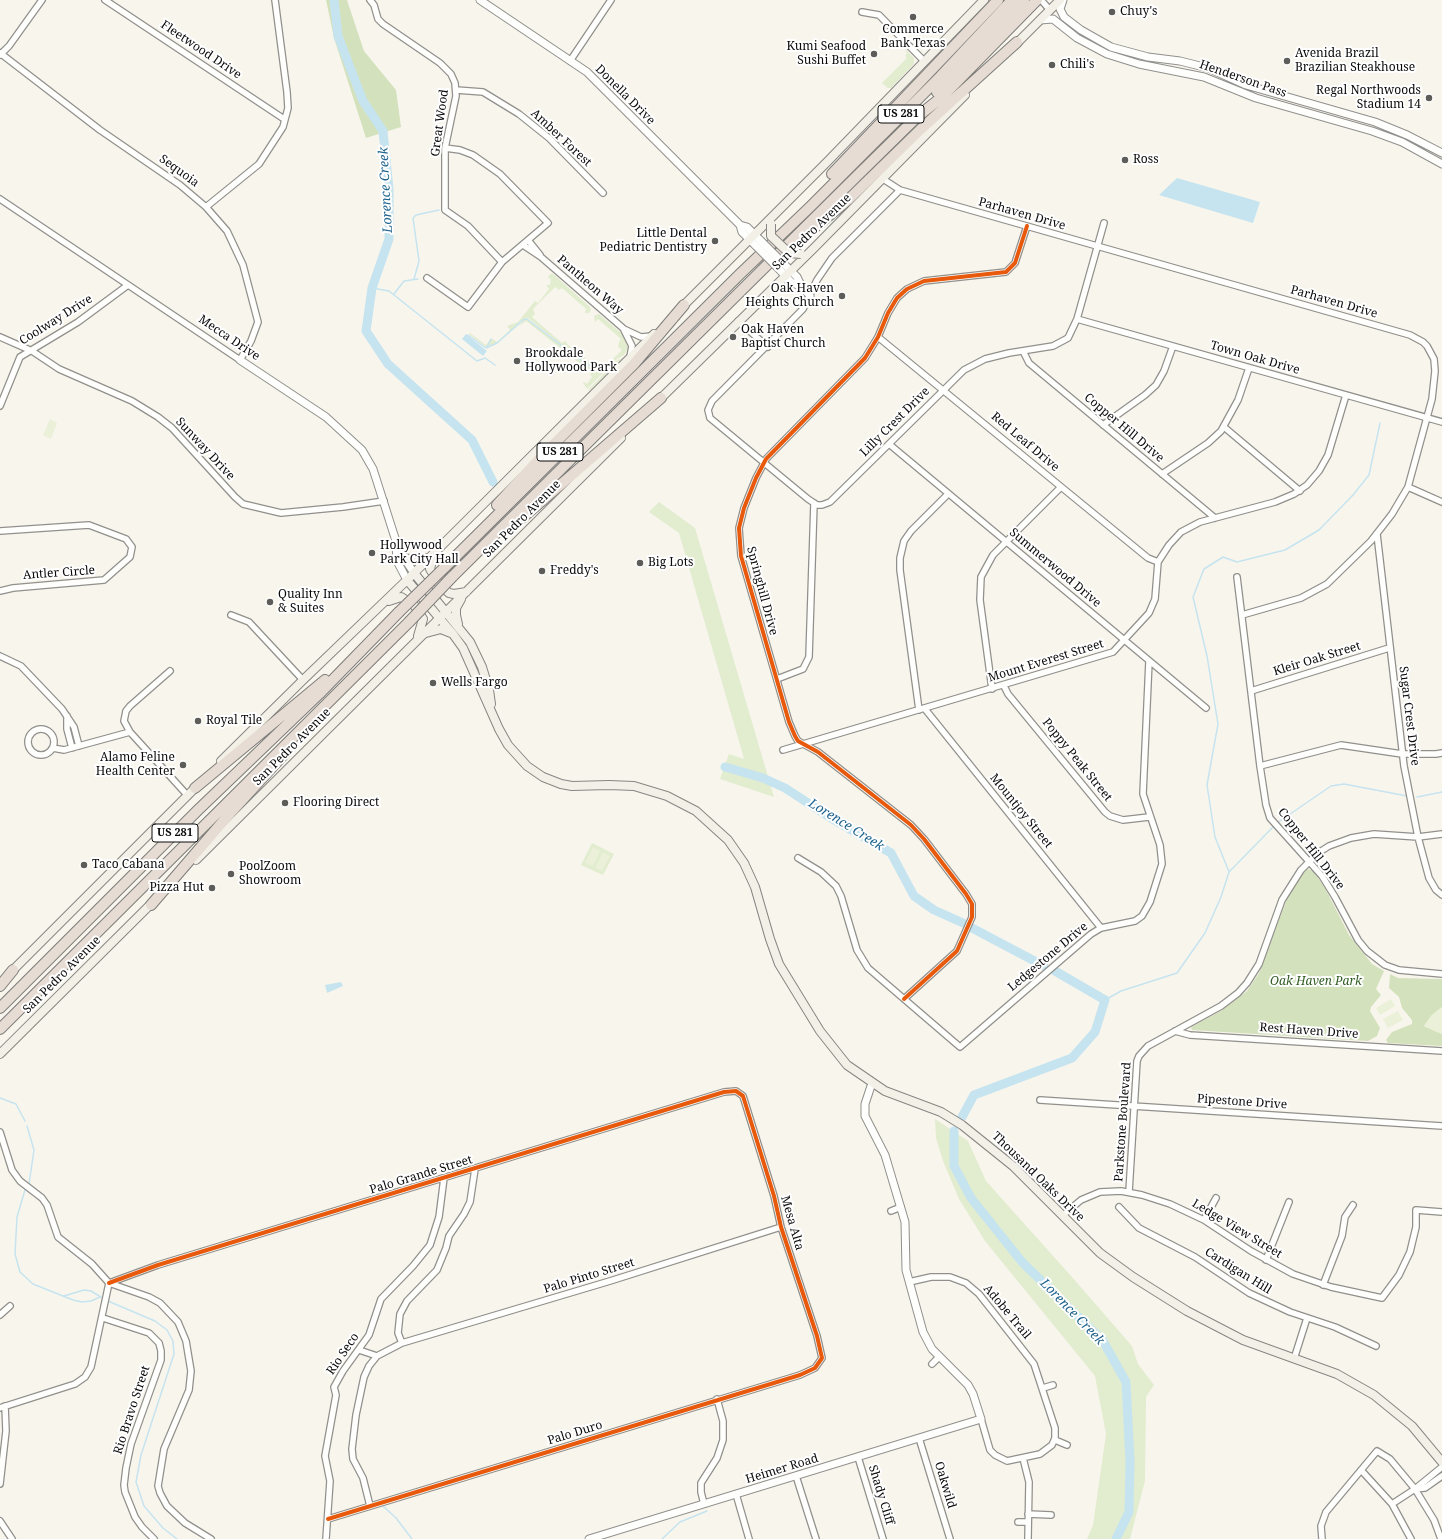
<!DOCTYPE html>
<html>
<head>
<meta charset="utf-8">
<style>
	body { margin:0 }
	canvas { display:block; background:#f8f5ed }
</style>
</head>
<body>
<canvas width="1442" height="1539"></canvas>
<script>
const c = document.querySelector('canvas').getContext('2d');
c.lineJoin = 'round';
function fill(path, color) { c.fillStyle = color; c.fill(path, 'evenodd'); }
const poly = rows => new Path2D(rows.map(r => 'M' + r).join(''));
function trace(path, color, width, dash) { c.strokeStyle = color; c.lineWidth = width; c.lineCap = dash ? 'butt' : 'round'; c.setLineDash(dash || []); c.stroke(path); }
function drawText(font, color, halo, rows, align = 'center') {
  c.font = font + ' "Noto Serif",serif'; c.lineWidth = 4; c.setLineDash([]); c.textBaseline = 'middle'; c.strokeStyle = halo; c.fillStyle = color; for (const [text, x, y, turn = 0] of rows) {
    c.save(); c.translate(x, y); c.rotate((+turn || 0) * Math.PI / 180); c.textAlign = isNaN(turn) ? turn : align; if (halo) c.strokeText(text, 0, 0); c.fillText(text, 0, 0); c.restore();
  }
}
const green = poly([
	[904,48,914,58,914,64,891,88,888,88,882,83,907,58,905,56,907,53],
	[550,274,553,274,590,307,591,310,589,313,585,313,586,309,562,288,559,290,555,287,533,309,535,314,532,317,562,343,566,341,567,344,593,364,587,365,528,318,523,320,497,343,486,347,469,334,470,333,486,345,491,338,497,342,510,330,507,326,518,322,535,301,538,303,549,289,546,285,550,285,551,279,548,278],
	[599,314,626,337,628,348,624,355,617,359,587,389,583,383,584,382,587,384,592,377,587,369,526,321,518,327,525,319,529,320,587,366,593,365,596,369,600,368,602,370,622,350,618,347,619,342,621,339,598,319,595,322,594,316],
	[624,357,590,390,588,390,616,361],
	[659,502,695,528,774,797,720,779,729,754,744,759,679,533,649,512],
	[592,843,614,854,603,875,581,865],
	[935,1119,968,1141,986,1181,1072,1277,1132,1346,1138,1364,1154,1385,1146,1397,1145,1481,1130,1539,1087,1539,1093,1525,1106,1434,1095,1376,985,1241,959,1199,943,1161,936,1138]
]);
const forest = poly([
	[326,0,347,0,364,51,396,90,401,127,366,138,334,38],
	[1308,869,1313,871,1325,888,1349,935,1372,964,1384,971,1376,989,1381,995,1371,1007,1370,1011,1380,1028,1377,1036,1368,1041,1192,1030,1191,1027,1221,1011,1247,991,1259,973,1288,896,1303,871],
	[1390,974,1398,978,1442,979,1442,1007,1432,1015,1424,1026,1442,1034,1442,1046,1388,1043,1386,1040,1392,1032,1412,1024,1412,1020,1402,1008,1399,997,1389,988]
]);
const pitch = poly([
	[50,419,57,423,51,439,43,435],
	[593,847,600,851,593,866,585,863],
	[603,852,610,856,602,871,595,868],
	[1391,999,1395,1006,1380,1015,1376,1008],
	[1442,1007,1442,1034,1424,1026,1432,1015],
	[1398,1011,1403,1020,1388,1028,1383,1019]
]);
const water = poly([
	[1177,178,1260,202,1253,223,1159,195],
	[466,334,487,351,483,356,462,339],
	[341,982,343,986,327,993,325,985]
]);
const stream = poly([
	[414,279,419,261,413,218,416,215,439,210],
	[372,288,389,291,477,361,485,358,495,365],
	[394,294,404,281,418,279],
	[468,335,486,348,497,343,523,320,527,319,587,365,593,365],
	[487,347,491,339],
	[1417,797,1442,792],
	[1277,823,1331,786,1344,784,1407,796],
	[1230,871,1273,827],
	[1105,1000,1121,991,1177,973,1205,933,1221,897,1229,872,1215,837,1207,785,1218,724,1207,656,1193,597,1204,569,1223,557,1237,562,1285,550,1319,530,1353,495,1369,475,1380,423],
	[0,1098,16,1104,25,1121],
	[27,1126,34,1150,29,1184],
	[25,1190,17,1217,15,1254,20,1272,33,1284,73,1300,82,1302,91,1301,100,1297],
	[64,1296,84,1290,91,1291,101,1297],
	[108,1301,155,1321,167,1330,173,1341,174,1354,141,1455,136,1482,144,1506,163,1528,177,1539],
	[383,1506,396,1518,412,1539],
	[662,1539,680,1522,707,1511]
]);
const river = poly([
	[334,0,338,36,363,101,383,131,389,189,389,239,372,288,366,331,388,364,472,440,493,482],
	[725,767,763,778,785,788,831,818,891,853,914,896,934,910,963,923],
	[972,928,1044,966],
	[962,1117,974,1095,1072,1058,1095,1032,1105,1000,1055,971],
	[954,1131,954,1166,971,1198,1022,1262,1103,1341,1126,1382,1130,1461,1129,1512,1116,1539]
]);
const minor = poly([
	[105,0,284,119],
	[370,0,374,5,378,19,383,24,440,63,451,74,455,83,456,96,445,148,445,210,468,226,502,262],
	[1041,0,1050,10],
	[862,12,879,15,924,61],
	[0,53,100,130,180,185,206,207,227,231,243,265,258,322,251,341,240,360,0,199],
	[0,55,9,46,42,0],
	[570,61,611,0],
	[456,90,483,92,519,114,549,138,603,193],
	[883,179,900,190,1410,335,1423,342,1427,346,1434,359,1435,371,1432,399,1408,487,1392,514,1371,541,1327,584,1301,598,1242,615],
	[900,190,832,258,817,280,803,309,712,401,708,410,710,418,808,499,817,505,822,505,830,502,964,370,985,359,1009,353,1053,346,1068,338,1077,319,1104,223],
	[206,207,259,164,283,127,288,108,287,92,275,0],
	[528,240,540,255],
	[523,245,541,257,624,329,641,337,652,336],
	[427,278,468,307,502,262,548,223,500,174,473,155,460,150,445,148],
	[1077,319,1442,422],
	[738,321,768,347],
	[624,330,632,346,630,357],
	[0,337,32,351,59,369,132,401,158,417,172,428,235,497,243,504,281,513,343,507,384,501],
	[878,337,1148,558,1158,562],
	[1023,351,1029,363,1215,518],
	[0,406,20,357,78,322,128,285],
	[1103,425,1145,395,1156,385,1164,371,1173,346],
	[1224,427,1300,491],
	[889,444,1206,708],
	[1162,474,1208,443,1221,431,1238,400,1249,368],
	[1408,487,1442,502],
	[0,531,89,525,126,539,132,547,130,557,104,580,13,588,0,591],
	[1377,534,1404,766,1418,837,1429,878,1436,890,1442,895],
	[1237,577,1260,766,1266,805,1270,818,1322,876,1335,897,1358,940,1367,951,1385,965,1399,970,1442,974],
	[231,615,249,622,303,680],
	[0,656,21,666,62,709,74,727,79,746],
	[170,671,130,706,126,711,124,721,130,732,188,796],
	[777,679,803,669,809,657,814,503],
	[1004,686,1008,694,1105,812,1110,816,1123,820,1149,817],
	[992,689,980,600,981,577,993,555,1061,487],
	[1251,691,1389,648],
	[925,709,1101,928],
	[919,710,900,570,900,558,904,541,911,531,948,494],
	[67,716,67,729,72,748],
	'28 742a13 13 0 1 1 26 0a13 13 0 1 1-26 0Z',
	[53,748,64,750,130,732],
	[783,750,1113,652,1149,613,1155,599,1158,562,1169,545,1181,532,1200,522,1275,502,1294,494,1307,485,1319,471,1328,455,1346,395],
	[1260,766,1341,745,1402,754,1436,754,1442,753],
	[798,858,821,872,836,886,841,896,857,950,868,968,960,1047,1091,934,1101,928,1135,921,1142,916,1150,902,1162,864,1160,845,1143,794,1149,661],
	[904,999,957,951,972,917,972,904,966,894,924,839,911,825,818,752,798,741,795,736,789,722,741,556,739,528,744,508,756,478,766,459,865,358,878,337,888,313,897,298,907,289,924,281,1006,272,1015,263,1027,226],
	[1175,1031,1190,1035,1442,1051],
	[1040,1100,1442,1126],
	[0,1132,12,1170,20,1181,42,1198,47,1205,58,1237,92,1264,109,1283],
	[1129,1192,1137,1061,1139,1056,1148,1046,1221,1006,1238,993,1247,983,1259,964,1282,900,1301,870,1318,853,1329,846,1351,838,1374,834,1418,837,1442,834],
	[1119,1207,1139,1228,1195,1257,1249,1293,1290,1312,1335,1327,1376,1346],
	[891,1211,901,1207],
	[1062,1216,1081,1200,1100,1192,1121,1191,1142,1195,1170,1204,1204,1220,1251,1251,1293,1274,1331,1287,1382,1298,1399,1275,1410,1252,1416,1227,1416,1210,1442,1212],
	[1204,1220,1216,1198],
	[1266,1260,1289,1202],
	[909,1282,931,1277,950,1277,966,1283,979,1294,1034,1364,1055,1428,1055,1438,1052,1445,1040,1454,1007,1461,995,1455,990,1450,981,1419],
	[109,1283,158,1265,724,1092,736,1091,743,1096,774,1196,781,1227,817,1336,822,1358,815,1368,800,1375,328,1519],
	[109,1283,149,1297,160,1303,178,1322,186,1341,191,1371,189,1390,164,1449,158,1486,160,1493,167,1506,185,1523,211,1539],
	[1323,1285,1342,1236,1345,1217,1353,1205],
	[0,1315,10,1306],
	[103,1318,149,1333,159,1343,161,1351,161,1360,131,1444,126,1468,124,1485,125,1492,135,1517,142,1527,154,1539],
	[402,1343,398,1333,400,1314,407,1301,437,1270,446,1248,449,1236,464,1214,470,1202,475,1169],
	[359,1350,377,1356],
	[1294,1359,1307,1318],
	[932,1364,939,1357],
	[1043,1388,1053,1385],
	[0,1408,75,1384,85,1377,91,1367,109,1283],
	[919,1438,950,1539],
	[1055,1440,1067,1445],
	[858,1457,883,1539],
	[1023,1458,1029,1482,1028,1539],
	[1361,1470,1392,1504],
	[796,1476,816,1539],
	[0,1484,6,1431,5,1406],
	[1415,1489,1425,1488,1442,1476],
	[736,1494,749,1539],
	[704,1504,701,1492,701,1483,717,1458,723,1440,723,1421,717,1399],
	[370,1506,363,1478,353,1459,352,1449,356,1415,364,1377,369,1366,377,1356,402,1343,610,1281,781,1227],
	[1028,1514,1051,1515],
	[0,1521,12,1539],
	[1018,1522,1028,1522],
	[326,1539,330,1481,325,1456,336,1395,334,1387,343,1371,369,1335,381,1299,413,1266,430,1245,439,1217,444,1178],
	[1322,1539,1321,1526,1326,1512,1377,1451,1390,1459,1415,1489,1434,1520,1441,1539],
	[1411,1539,1392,1504,1415,1489,1442,1467]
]);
const tertiary = poly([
	[480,0,587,72,740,225,747,227,761,241],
	[1063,0,1060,9,1064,17,1081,30,1111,47,1148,57,1180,61,1208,68,1246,85,1375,122,1407,135,1442,153],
	[1040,20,1053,19,1077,38,1107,54,1139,64,1204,77,1256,98,1372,131,1402,142,1442,164],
	[740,225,742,232,756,246],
	[782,262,797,277,802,287],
	[777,267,791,282,802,287,810,296],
	[240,360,326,417,362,450,373,469,395,538,404,558,414,573],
	[396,544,397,561,407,580],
	[589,1539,981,1419,973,1394,968,1385,932,1349,923,1332,906,1270,905,1222,885,1155,865,1116,865,1104,872,1083]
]);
const secondary = poly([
	[1014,46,1060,0],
	[680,309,827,162,984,0],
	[657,402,813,249,965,95],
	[433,556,430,569,439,584,449,593,454,594,466,592],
	[404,558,419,561,428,558],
	[414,573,470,642,482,667,489,690,491,704],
	[407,580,453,634,463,648,499,729,508,745,527,766,543,777,561,784,572,786,609,785,634,786,667,796,696,811,728,840,744,863,755,887,770,939,779,964,820,1031,847,1065,885,1091,941,1112,962,1125,1013,1166,1100,1253,1133,1277,1187,1311,1243,1340,1337,1374,1374,1395,1412,1426,1442,1462],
	[389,601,401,597,414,605,423,619,418,636],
	[458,624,456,615,456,608,461,599],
	[426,633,441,629,451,633],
	[221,761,303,680,407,580,654,334],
	[196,860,621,438],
	[9,974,199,784],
	[0,1054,155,900]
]);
const motorway = poly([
	[937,92,1024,0],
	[832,174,998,0],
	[810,231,848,200,921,129,1017,42],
	[497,505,545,453,634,364,684,305],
	[522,518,661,398],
	[444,568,740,274,810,207,940,77,1012,0],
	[452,577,863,170,917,117,942,97,1037,0],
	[195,788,325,680],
	[151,905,232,811,286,752],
	[0,986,13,970],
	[0,1008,198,810,319,694,399,612],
	[0,1029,409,622]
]);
const tertiaryBridge = poly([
	[761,241,782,262],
	[756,246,777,267]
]);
const secondaryBridge = poly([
	[771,224,771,236,789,253,801,254]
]);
const motorwayBridge = poly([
	[399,612,444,568],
	[409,622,452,577]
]);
const cycleway = poly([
	[904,999,957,951,972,917,972,904,966,894,924,839,911,825,818,752,798,741,795,736,789,722,741,556,739,528,744,508,756,478,766,459,865,358,878,337,888,313,897,298,907,289,924,281,1006,272,1015,263,1027,226],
	[109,1283,158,1265,724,1092,736,1091,743,1096,774,1196,781,1227,817,1336,822,1358,815,1368,800,1375,328,1519]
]);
const markers = [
	[1112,12,4,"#5d5c59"],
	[913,17,4,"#5d5c59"],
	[874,54,4,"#5d5c59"],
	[1287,61,4,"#5d5c59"],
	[1052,65,4,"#5d5c59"],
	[1429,98,4,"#5d5c59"],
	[1125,160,4,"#5d5c59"],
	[715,241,4,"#5d5c59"],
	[842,296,4,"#5d5c59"],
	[733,337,4,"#5d5c59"],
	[517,361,4,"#5d5c59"],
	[372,553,4,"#5d5c59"],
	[640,563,4,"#5d5c59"],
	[542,571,4,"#5d5c59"],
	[270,602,4,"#5d5c59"],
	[433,683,4,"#5d5c59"],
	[198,721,4,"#5d5c59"],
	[183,765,4,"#5d5c59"],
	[285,803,4,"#5d5c59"],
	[84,865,4,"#5d5c59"],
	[231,874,4,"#5d5c59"],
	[212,888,4,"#5d5c59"]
];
const shields = [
	[901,114,46],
	[560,452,46],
	[175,833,46]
];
const shieldNames = [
	["US 281",901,114],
	["US 281",560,452],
	["US 281",175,833]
];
const poiNames = [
	["Chuy's",1120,12],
	["Commerce",913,30,"center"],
	["Bank Texas",913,44,"center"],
	["Kumi Seafood",866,47,"right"],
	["Sushi Buffet",866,61,"right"],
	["Avenida Brazil",1295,54],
	["Brazilian Steakhouse",1295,68],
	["Chili's",1060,65],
	["Regal Northwoods",1421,91,"right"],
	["Stadium 14",1421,105,"right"],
	["Ross",1133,160],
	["Little Dental",707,234,"right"],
	["Pediatric Dentistry",707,248,"right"],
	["Oak Haven",834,289,"right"],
	["Heights Church",834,303,"right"],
	["Oak Haven",741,330],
	["Baptist Church",741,344],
	["Brookdale",525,354],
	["Hollywood Park",525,368],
	["Hollywood",380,546],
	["Park City Hall",380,560],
	["Big Lots",648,563],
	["Freddy's",550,571],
	["Quality Inn",278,595],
	["& Suites",278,609],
	["Wells Fargo",441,683],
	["Royal Tile",206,721],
	["Alamo Feline",175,758,"right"],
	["Health Center",175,772,"right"],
	["Flooring Direct",293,803],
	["Taco Cabana",92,865],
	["PoolZoom",239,867],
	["Showroom",239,881],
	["Pizza Hut",204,888,"right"]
];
const streetNames = [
	["Fleetwood Drive",201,50,34],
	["Henderson Pass",1243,79,19],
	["Donella Drive",625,95,45],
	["Great Wood",440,123,-82],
	["Amber Forest",561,138,43],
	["Sequoia",179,171,36],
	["Parhaven Drive",1022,214,16],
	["San Pedro Avenue",812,232,-44],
	["Pantheon Way",590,285,41],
	["Parhaven Drive",1334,302,16],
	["Coolway Drive",56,320,-32],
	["Mecca Drive",229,338,34],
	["Town Oak Drive",1255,358,16],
	["Lilly Crest Drive",895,422,-45],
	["Copper Hill Drive",1124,428,40],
	["Red Leaf Drive",1025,442,40],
	["Sunway Drive",205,449,47],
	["San Pedro Avenue",522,519,-45],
	["Summerwood Drive",1055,568,40],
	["Antler Circle",59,573,-4],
	["Springhill Drive",762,591,75],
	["Kleir Oak Street",1317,659,-17],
	["Mount Everest Street",1046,661,-17],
	["Sugar Crest Drive",1409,716,83],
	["San Pedro Avenue",292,747,-45],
	["Poppy Peak Street",1077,760,51],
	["Mountjoy Street",1021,811,51],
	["Copper Hill Drive",1311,849,52],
	["Ledgestone Drive",1048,957,-40],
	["San Pedro Avenue",62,975,-45],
	["Rest Haven Drive",1309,1031,4],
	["Pipestone Drive",1242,1102,4],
	["Parkstone Boulevard",1123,1122,-86],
	["Palo Grande Street",421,1175,-17],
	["Thousand Oaks Drive",1038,1177,44],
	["Mesa Alta",792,1223,74],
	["Ledge View Street",1237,1229,31],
	["Cardigan Hill",1238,1271,32],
	["Palo Pinto Street",589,1276,-17],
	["Adobe Trail",1007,1312,50],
	["Rio Seco",343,1354,-56],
	["Rio Bravo Street",132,1410,-72],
	["Palo Duro",575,1433,-17],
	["Heimer Road",782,1469,-17],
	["Oakwild",945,1485,73],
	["Shady Cliff",881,1495,73]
];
const parkNames = [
	["Oak Haven Park",1316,982]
];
const waterNames = [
	["Lorence Creek",386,190,-93],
	["Lorence Creek",846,825,32],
	["Lorence Creek",1072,1312,46]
];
fill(green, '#e2eccf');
fill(forest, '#d3e2bd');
fill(pitch, '#ebf0d8');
fill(water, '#c6e4ef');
trace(stream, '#c6e4ef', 1.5);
trace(river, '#c6e4ef', 9);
trace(minor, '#91908c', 8);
trace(tertiary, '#91908c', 9);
trace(secondary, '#888683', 10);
trace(motorway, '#7e7d7a', 12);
trace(minor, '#fefefc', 5.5);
trace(tertiary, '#fefefc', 7);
trace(secondary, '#f3f1e7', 8);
trace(motorway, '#e6dcd4', 10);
trace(tertiaryBridge, '#91908c', 9, []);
trace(secondaryBridge, '#888683', 10, []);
trace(motorwayBridge, '#7e7d7a', 12, []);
trace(tertiaryBridge, '#fefefc', 7);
trace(secondaryBridge, '#f3f1e7', 8);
trace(motorwayBridge, '#e6dcd4', 10);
trace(cycleway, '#e8590c', 4);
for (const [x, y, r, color] of markers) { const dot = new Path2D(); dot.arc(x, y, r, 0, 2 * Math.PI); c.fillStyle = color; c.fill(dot); trace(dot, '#fff', 1.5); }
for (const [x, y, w] of shields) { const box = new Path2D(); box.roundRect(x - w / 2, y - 9, w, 18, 3); c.fillStyle = '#fff'; c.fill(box); trace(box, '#0a0a0a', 1); }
drawText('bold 11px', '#0a0a0a', null, shieldNames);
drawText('12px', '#0a0a0a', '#fff', poiNames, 'left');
drawText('12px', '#0a0a0a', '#fff', streetNames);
drawText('italic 12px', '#305b21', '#fff', parkNames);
drawText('italic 13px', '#1f648f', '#fff', waterNames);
</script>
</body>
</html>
